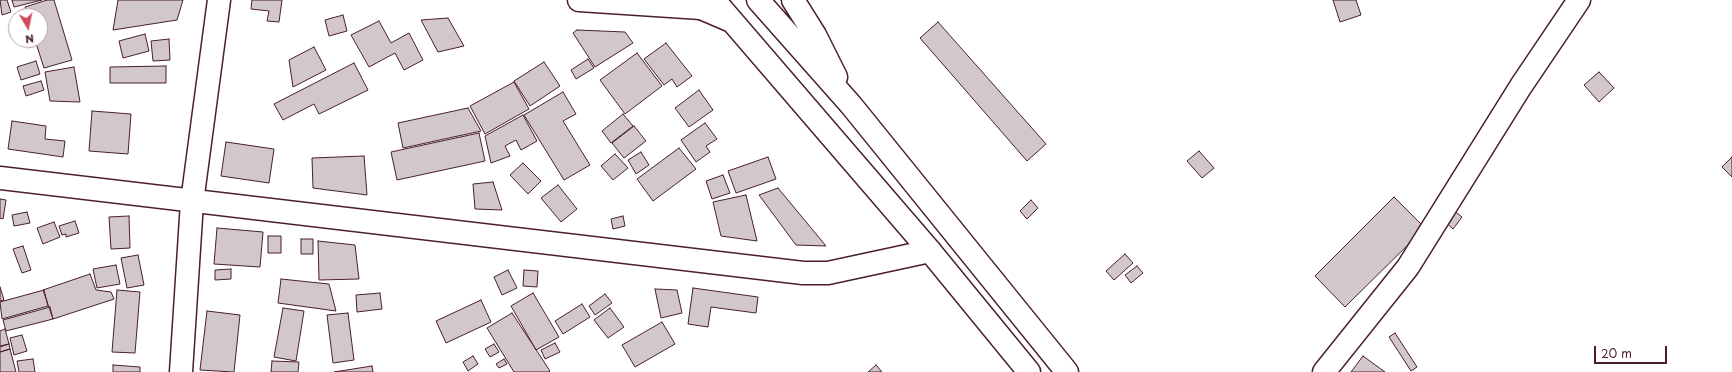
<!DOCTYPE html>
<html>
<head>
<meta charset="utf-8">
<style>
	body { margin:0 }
	#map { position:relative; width:1732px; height:372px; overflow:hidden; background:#fff; font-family:"Playpen Sans",sans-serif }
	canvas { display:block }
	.north { position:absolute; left:8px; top:8px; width:40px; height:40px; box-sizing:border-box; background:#fff; border:1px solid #b7a5aa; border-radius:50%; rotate:171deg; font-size:11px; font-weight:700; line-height:16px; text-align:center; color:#4a1f2b }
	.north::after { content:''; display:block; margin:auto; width:14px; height:18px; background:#d1495b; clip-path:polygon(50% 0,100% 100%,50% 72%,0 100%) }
	.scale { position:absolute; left:1594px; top:346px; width:73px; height:18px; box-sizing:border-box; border:2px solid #4a1f2b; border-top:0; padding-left:5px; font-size:12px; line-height:14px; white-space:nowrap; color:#4a1f2b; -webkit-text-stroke:3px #fff; paint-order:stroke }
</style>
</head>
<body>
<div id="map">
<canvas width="1732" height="372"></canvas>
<div class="north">N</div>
<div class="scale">20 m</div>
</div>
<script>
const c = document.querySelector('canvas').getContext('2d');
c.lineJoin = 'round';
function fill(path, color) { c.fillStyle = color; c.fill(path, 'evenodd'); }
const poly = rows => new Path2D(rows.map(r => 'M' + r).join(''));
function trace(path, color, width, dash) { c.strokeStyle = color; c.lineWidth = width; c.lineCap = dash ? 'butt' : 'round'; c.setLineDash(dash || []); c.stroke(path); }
const building = poly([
	[0,0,7,0,11,12,2,15,0,0],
	[12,0,42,0,14,7,12,0],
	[47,0,54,0,72,60,44,68,35,40,40,40,40,16,28,16,25,7,47,0],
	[118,0,183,0,177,20,113,30,118,0],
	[252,0,282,0,279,22,267,21,269,11,251,9,252,0],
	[1333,0,1356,0,1361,15,1340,22,1333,0],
	[343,15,347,31,329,36,325,20,343,15],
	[448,18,464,46,438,52,421,20,448,18],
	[379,21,391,43,409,33,423,60,404,70,395,53,369,67,351,35,379,21],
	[938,22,1046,144,1027,161,920,38,938,22],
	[577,30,625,32,633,43,595,67,573,33,577,30],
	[145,34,149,51,123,58,119,41,145,34],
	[169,39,170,60,153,61,151,41,169,39],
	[666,43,692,76,677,87,672,79,664,85,644,59,666,43],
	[314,47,326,70,293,87,289,60,314,47],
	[637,53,662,86,625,114,600,80,637,53],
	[588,59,594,68,576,79,571,70,588,59],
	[36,61,40,74,21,80,17,67,36,61],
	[544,62,560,86,530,106,514,81,544,62],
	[354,63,368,90,319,114,314,104,283,120,274,104,354,63],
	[166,66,166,83,110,83,110,67,166,66],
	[74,67,80,102,50,101,45,72,74,67],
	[1599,72,1614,88,1599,102,1584,85,1599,72],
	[41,81,44,90,26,96,23,86,41,81],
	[514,82,529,109,485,134,470,106,514,82],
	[699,90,713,110,689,127,675,108,699,90],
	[563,92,576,114,563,121,590,165,564,180,524,115,563,92],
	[468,108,481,131,403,148,398,123,468,108],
	[92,111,131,114,128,154,89,151,92,111],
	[623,114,633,126,611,143,602,131,623,114],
	[523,115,537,141,521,150,516,140,505,146,510,156,491,163,485,136,523,115],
	[12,121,46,126,45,139,65,141,63,157,8,149,12,121],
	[705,123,717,139,706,146,710,152,696,162,681,140,705,123],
	[634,126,646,141,624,158,612,143,634,126],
	[479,133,485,161,397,180,391,152,479,133],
	[226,142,274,149,269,183,221,176,226,142],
	[679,148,696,169,653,201,637,179,679,148],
	[1199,151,1214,168,1202,178,1187,161,1199,151],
	[641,152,649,165,636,174,628,160,641,152],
	[615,154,628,168,613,180,601,166,615,154],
	[364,156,367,195,313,188,312,158,364,156],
	[768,157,776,179,736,193,728,171,768,157],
	[1732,157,1732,177,1722,167,1732,157],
	[523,163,541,181,528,194,510,175,523,163],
	[723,175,730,193,712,199,706,181,723,175],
	[493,182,502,210,475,209,473,184,493,182],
	[558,185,577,209,561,222,541,198,558,185],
	[778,188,826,246,796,245,759,195,778,188],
	[746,195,757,241,721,236,713,202,746,195],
	[1394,197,1425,228,1345,307,1315,276,1394,197],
	[0,199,6,200,3,219,0,218,0,199],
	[1031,200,1038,208,1027,219,1020,211,1031,200],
	[1452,209,1462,217,1453,229,1443,220,1452,209],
	[27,212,30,223,14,226,12,215,27,212],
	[129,216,130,248,111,249,109,217,129,216],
	[623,216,625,226,613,229,611,219,623,216],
	[75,221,79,233,66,237,66,234,62,235,59,226,75,221],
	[54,222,60,237,43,244,37,228,54,222],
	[217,228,263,232,260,267,214,264,217,228],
	[268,236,281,236,281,253,268,253,268,236],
	[301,239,313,239,313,254,301,254,301,239],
	[318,241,355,245,359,279,319,280,318,241],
	[23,246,31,270,22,273,13,249,23,246],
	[1125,254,1133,263,1114,280,1106,271,1125,254],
	[138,255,144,285,127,288,121,258,138,255],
	[116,265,120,284,97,288,93,269,116,265],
	[1137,266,1143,273,1131,283,1125,275,1137,266],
	[231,269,231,279,215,280,215,270,231,269],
	[508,270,517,288,502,295,494,277,508,270],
	[524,270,538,271,537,287,523,286,524,270],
	[90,274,96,290,111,292,114,299,53,319,43,290,90,274],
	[281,279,329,284,336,311,278,303,281,279],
	[0,287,4,300,0,301,0,287],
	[693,288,758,297,756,313,711,307,708,327,688,324,693,288],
	[655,289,677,290,682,313,661,318,655,289],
	[44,290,48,306,2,319,0,302,44,290],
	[117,290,140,292,135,353,112,352,117,290],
	[380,293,382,309,357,312,356,295,380,293],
	[533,293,559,337,536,350,511,306,533,293],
	[605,294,612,303,595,315,589,306,605,294],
	[481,300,491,322,446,343,436,321,481,300],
	[582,304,590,317,563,334,555,321,582,304],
	[50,307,53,319,6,331,3,320,50,307],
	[283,308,304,311,296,361,274,357,283,308],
	[610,308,624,327,608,338,594,320,610,308],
	[207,311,240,315,234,372,200,370,207,311],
	[348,313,354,360,333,363,327,315,348,313],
	[512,313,550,371,549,372,514,372,487,328,512,313],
	[662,322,675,344,635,367,622,345,662,322],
	[5,329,9,344,0,346,0,331,5,329],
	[1395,333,1417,367,1411,371,1389,337,1395,333],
	[22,335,27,351,14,355,10,338,22,335],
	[555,343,560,352,545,359,541,350,555,343],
	[9,344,10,349,0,352,0,347,9,344],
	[494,344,499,352,490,357,485,349,494,344],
	[10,349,16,372,0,372,0,352,10,349],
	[473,356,478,364,468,371,463,362,473,356],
	[1363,356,1385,372,1351,372,1363,356],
	[33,359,35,372,19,372,17,361,33,359],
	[504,359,507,364,499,368,496,364,504,359],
	[272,361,299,362,298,372,271,372,272,361],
	[113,365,140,367,140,372,113,372,113,365],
	[876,365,882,372,868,372,876,365],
	[372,366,373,372,334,372,372,366]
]);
const minor = poly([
	[579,0,701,8],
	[0,178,803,273,828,273,930,251],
	[181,372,192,202,219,0],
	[1324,372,1408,267,1521,86,1579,0]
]);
const highway = poly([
	[692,0,701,8,729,20],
	[714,0,930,251,1029,372],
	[758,0,851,105,1067,372],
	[793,0,815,35,836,77]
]);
fill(building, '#d2c7cb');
trace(building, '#4a1f2b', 1);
trace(minor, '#4a1f2b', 25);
trace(highway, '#4a1f2b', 25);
trace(minor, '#fff', 22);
trace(highway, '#fff', 22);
</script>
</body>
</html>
